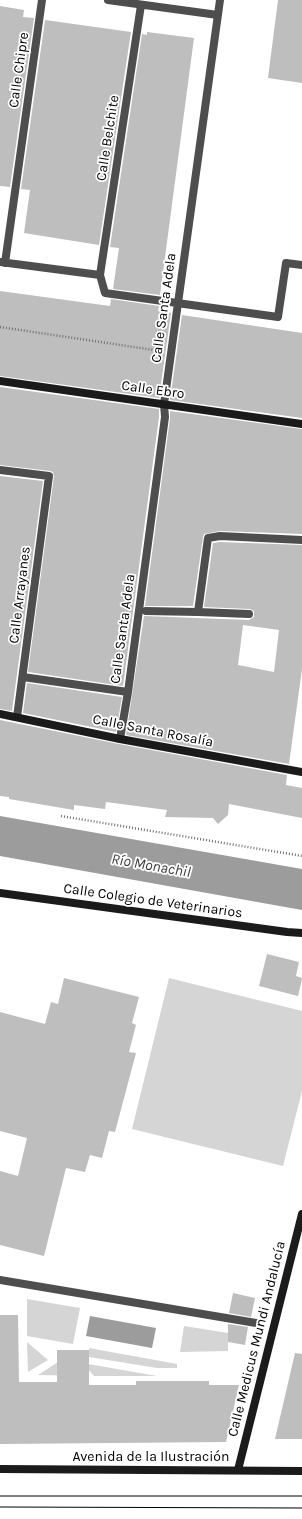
<!DOCTYPE html>
<html>
<head>
<meta charset="utf-8">
<style>
	body { margin:0 }
	canvas { display:block; background:#fff }
</style>
</head>
<body>
<canvas width="302" height="1519"></canvas>
<script>
const c = document.querySelector('canvas').getContext('2d');
c.lineJoin = 'round';
function fill(path, color) { c.fillStyle = color; c.fill(path, 'evenodd'); }
const poly = rows => new Path2D(rows.map(r => 'M' + r).join(''));
function trace(path, color, width, dash) { c.strokeStyle = color; c.lineWidth = width; c.lineCap = dash ? 'butt' : 'round'; c.setLineDash(dash || []); c.stroke(path); }
function drawText(font, color, halo, rows, align = 'center') {
  c.font = font + ' Karla,sans-serif'; c.lineWidth = 3.5; c.setLineDash([]); c.textBaseline = 'middle'; c.strokeStyle = halo; c.fillStyle = color; for (const [text, x, y, turn = 0] of rows) {
    c.save(); c.translate(x, y); c.rotate((+turn || 0) * Math.PI / 180); c.textAlign = isNaN(turn) ? turn : align; if (halo) c.strokeText(text, 0, 0); c.fillText(text, 0, 0); c.restore();
  }
}
const green = poly([
	[169,978,302,1011,302,1091,283,1166,132,1129],
	[27,1299,80,1308,73,1344,27,1336],
	[184,1326,228,1333,228,1351,180,1352],
	[27,1342,48,1360,28,1372],
	[89,1348,177,1364,177,1368,157,1368,89,1357],
	[58,1362,85,1376,38,1375],
	[88,1364,157,1376,94,1376,86,1367]
]);
const water = poly([
	[0,816,302,869,302,910,0,856],
	[90,1316,156,1328,152,1348,86,1336]
]);
const building = poly([
	[278,0,302,0,302,83,268,78],
	[0,6,24,10,23,17,34,18,10,187,0,186],
	[45,20,131,32,99,245,24,233,30,190,21,189],
	[147,32,194,38,160,295,113,289,119,248,110,247,142,34,147,35],
	[0,291,110,306,111,299,159,306,158,311,171,313,159,398,0,376],
	[182,315,302,333,302,418,170,400],
	[0,387,159,409,159,417,123,686,28,672,54,476,53,472,50,471,0,465],
	[170,411,302,429,302,534,220,531,204,534,203,537,193,606,145,606,170,418],
	[0,476,43,481,12,711,0,709],
	[220,542,302,545,302,669,289,764,126,735,144,616,249,620,254,617,254,611,250,609,204,607,213,543],
	[243,625,279,630,274,672,238,665],
	[27,683,122,697,116,732,23,713],
	[0,720,119,744,287,775,286,785,302,788,302,818,229,804,228,815,218,824,213,818,165,817,167,810,106,802,105,809,74,805,74,810,9,799,9,797,0,796],
	[267,954,299,962,296,976,302,978,302,979,298,996,259,986],
	[64,978,139,997,132,1023,136,1025,129,1052,136,1053,115,1132,109,1131,102,1158,90,1155,85,1172,66,1168,44,1256,0,1245,0,1171,18,1176,27,1138,0,1131,0,1012,45,1024,51,1002,58,1004],
	[233,1293,255,1298,251,1317,229,1313],
	[0,1315,18,1315,19,1382,57,1382,57,1350,89,1350,89,1385,136,1385,136,1381,209,1381,209,1385,239,1385,226,1442,0,1444],
	[228,1324,248,1327,245,1345,228,1342],
	[295,1353,302,1354,302,1439,275,1439]
]);
const path = poly([
	[0,327,154,350],
	[61,816,302,856]
]);
const street = poly([
	[108,0,218,15],
	[0,262,100,275,105,293,278,317,286,263,302,265],
	[5,263,42,0],
	[100,275,141,5],
	[0,470,49,476,17,717],
	[146,611,198,612,208,538,220,536,302,540],
	[198,612,249,614],
	[23,677,128,692],
	[120,739,128,692,165,417,164,404,220,0],
	[0,1280,256,1323]
]);
const secondary = poly([
	[0,381,302,424],
	[0,714,120,739,302,772],
	[0,893,287,932,302,933],
	[0,1469,302,1471],
	[238,1470,302,1214]
]);
const tram = poly([
	[0,1496,302,1496],
	[0,1507,302,1508]
]);
const streetNames = [
	["Calle Chipre",19,70,-82],
	["Calle Belchite",108,138,-81],
	["Calle Santa Adela",164,308,-82],
	["Calle Ebro",153,390,8],
	["Calle Arrayanes",20,595,-83],
	["Calle Santa Adela",123,629,-82],
	["Calle Santa Rosalía",153,731,11],
	["Calle Colegio de Veterinarios",153,901,8],
	["Calle Medicus Mundi Andalucía",257,1339,-76],
	["Avenida de la Ilustración",151,1457]
];
const waterNames = [
	["Río Monachil",151,866,10]
];
fill(green, '#d5d5d5');
fill(water, '#9c9c9c');
fill(building, '#bebebe');
trace(path, '#707070', 2.5, [1, 2]);
trace(street, '#4e4e4e', 8);
trace(secondary, '#1b1b1b', 8);
trace(tram, '#000', 1);
drawText('14px', '#000', '#fff', streetNames);
drawText('italic 15px', '#3d3d3d', '#fff', waterNames);
</script>
</body>
</html>
